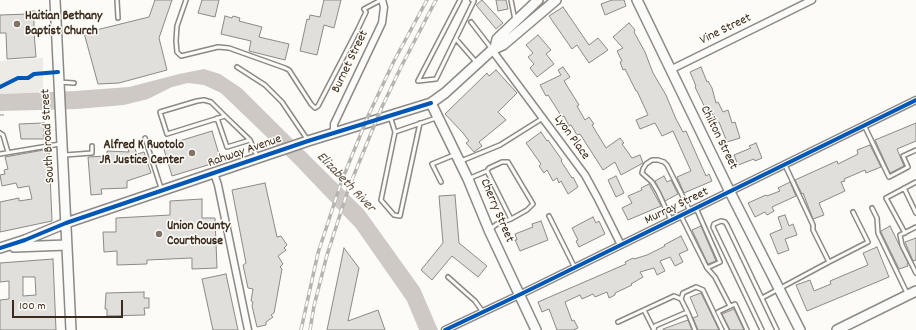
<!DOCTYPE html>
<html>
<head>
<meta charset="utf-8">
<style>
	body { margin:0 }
	#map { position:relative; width:916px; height:330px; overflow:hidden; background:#fcfbf8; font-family:Dekko,sans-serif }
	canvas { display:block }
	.scale { position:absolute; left:12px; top:300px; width:111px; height:18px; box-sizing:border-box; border:2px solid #3b2a1e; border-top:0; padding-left:5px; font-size:12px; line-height:14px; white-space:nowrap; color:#3b2a1e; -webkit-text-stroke:3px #fdfcf7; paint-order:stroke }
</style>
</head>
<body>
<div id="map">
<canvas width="916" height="330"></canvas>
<div class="scale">100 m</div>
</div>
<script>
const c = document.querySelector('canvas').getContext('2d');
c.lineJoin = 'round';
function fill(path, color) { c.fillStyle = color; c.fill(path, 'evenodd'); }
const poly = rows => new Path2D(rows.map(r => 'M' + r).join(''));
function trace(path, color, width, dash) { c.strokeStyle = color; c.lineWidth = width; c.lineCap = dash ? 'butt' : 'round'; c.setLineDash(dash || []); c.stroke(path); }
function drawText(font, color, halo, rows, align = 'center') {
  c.font = font + ' Dekko,sans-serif'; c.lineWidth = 3; c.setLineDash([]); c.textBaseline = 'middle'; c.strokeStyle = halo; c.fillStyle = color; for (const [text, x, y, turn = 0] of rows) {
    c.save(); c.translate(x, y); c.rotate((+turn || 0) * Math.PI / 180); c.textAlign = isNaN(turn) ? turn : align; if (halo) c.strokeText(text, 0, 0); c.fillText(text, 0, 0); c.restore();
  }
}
const green = poly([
	[43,58,43,92,0,94,0,61]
]);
const water = poly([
	[204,69,220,74,241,88,364,210,420,288,438,330,419,330,407,301,356,228,295,164,221,93,204,85,188,83,172,87,148,99,124,105,77,109,0,111,0,94,75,91,129,87,179,74]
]);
const building = poly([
	[155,0,172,0,159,38,167,70,119,83,98,84,84,33,149,17,155,0],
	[202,0,219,0,215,17,198,13,202,0],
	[324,0,341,0,334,28,324,25,317,55,300,51,307,19,309,20,310,15,320,17,324,0],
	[482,0,503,23,496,29,476,5,482,0],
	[496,0,506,0,508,9,498,11,496,0],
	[612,0,624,0,626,6,605,15,601,4,612,0],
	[563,7,589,45,598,38,608,50,589,63,577,45,572,49,549,16,563,7],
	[29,11,35,11,36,17,34,17,34,32,36,57,7,59,6,33,0,33,0,15,29,14,29,11],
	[225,16,232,18,233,16,240,18,239,21,262,27,259,37,289,44,285,60,249,51,251,41,221,34,225,16],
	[629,23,635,30,634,32,645,52,653,73,666,95,676,119,683,132,686,131,706,176,709,174,712,181,684,193,677,177,691,171,673,131,662,136,655,123,640,129,636,120,648,115,637,91,636,91,625,69,623,70,620,62,622,61,617,51,623,48,613,37,629,23],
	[538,35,551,50,546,54,554,64,537,77,530,68,534,64,528,57,533,53,526,45,538,35],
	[563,67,570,77,564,81,579,105,577,106,585,120,589,117,594,124,592,125,606,148,620,138,624,143,622,144,632,158,640,155,643,163,621,175,615,162,603,170,580,134,577,135,571,125,569,126,564,116,562,117,548,95,546,96,540,85,561,75,558,70,563,67],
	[701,67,707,82,708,81,712,88,716,103,718,102,723,112,728,110,732,123,735,122,740,138,727,142,719,122,716,123,713,114,709,116,695,87,696,86,690,72,701,67],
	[496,70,517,93,498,112,506,120,479,142,482,146,474,152,466,143,469,141,463,133,445,114,487,73,489,76,496,70],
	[44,123,44,139,21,139,19,124,44,123],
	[916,123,916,141,897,149,904,166,890,173,875,140,916,123],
	[212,131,221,161,172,176,163,146,212,131],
	[541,132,547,141,548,140,562,160,561,161,572,178,573,177,578,187,568,194,561,181,559,183,557,178,553,181,547,170,544,173,539,166,541,164,526,143,541,132],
	[756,143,762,158,755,161,754,159,738,165,734,155,751,148,749,146,756,143],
	[133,144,137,154,144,152,151,173,127,181,127,188,101,189,102,194,91,195,88,157,107,156,107,151,129,152,127,146,133,144],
	[870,145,881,167,866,173,865,170,844,179,845,181,841,182,845,191,819,203,824,215,813,219,803,193,802,194,795,180,837,161,838,164,858,154,857,150,870,145],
	[49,149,52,221,0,232,0,202,19,198,19,201,32,199,29,186,18,188,16,183,2,186,0,175,5,174,4,170,8,169,5,157,49,149],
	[616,176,624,193,616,197,608,180,616,176],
	[664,176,667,182,671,180,678,194,665,201,655,181,664,176],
	[790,182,796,196,772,207,774,211,767,215,765,212,755,217,748,203,766,195,767,196,780,191,778,188,790,182],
	[265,183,277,237,281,236,287,245,284,248,286,250,278,256,283,264,280,267,282,269,274,313,271,315,273,317,266,322,266,325,257,327,252,306,253,302,251,301,253,289,248,288,243,265,246,263,232,190,265,183],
	[649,184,661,206,628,220,622,208,632,203,628,196,642,190,641,188,649,184],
	[455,195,459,243,487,266,478,277,452,256,432,280,421,270,443,243,439,196,455,195],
	[202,199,202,218,215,218,217,268,192,269,192,258,147,260,147,264,117,265,117,251,104,252,103,232,116,232,116,218,170,215,170,201,202,199],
	[785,215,789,226,793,224,797,235,785,239,789,250,778,254,770,234,782,229,778,217,785,215],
	[593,217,596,223,599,221,605,234,579,247,576,241,578,240,572,228,593,217],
	[541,221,548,240,520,251,515,240,517,240,515,234,533,227,532,224,541,221],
	[701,226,716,261,708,264,692,230,701,226],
	[890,226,908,263,907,264,908,266,899,269,881,232,881,231,890,226],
	[681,236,688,250,679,254,683,262,675,266,670,257,660,261,665,271,657,275,654,268,640,272,643,277,631,284,632,285,615,293,615,295,609,298,607,292,595,297,593,294,582,299,580,295,565,302,572,321,574,320,578,328,573,330,557,330,549,309,542,312,538,302,626,264,625,262,633,258,634,259,647,255,665,246,664,245,681,236],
	[916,238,916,260,913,261,905,242,916,238],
	[877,247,889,277,807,311,796,285,810,280,814,291,831,284,830,281,868,265,863,253,877,247],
	[344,248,359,268,348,321,378,310,385,330,327,330,344,248],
	[53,259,56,330,0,330,0,300,9,299,9,281,0,282,0,263,53,259],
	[23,277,35,277,36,295,23,296,23,277],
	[226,274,238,330,213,330,202,279,226,274],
	[144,292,144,298,149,298,149,308,144,308,145,315,107,316,107,309,105,309,106,293,144,292],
	[701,293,719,330,698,330,693,318,698,316,690,297,701,293],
	[734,309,744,330,730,330,722,314,734,309],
	[688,320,692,330,663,330,663,329,688,320]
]);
const path = poly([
	[0,115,6,115]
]);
const lane = poly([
	[117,0,118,18],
	[186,0,177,26,176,41,177,52,181,56,218,47,229,48,285,68,289,70,311,104,315,108,318,106,358,29,366,12,364,9,381,0],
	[460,0,418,81,436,79,474,1,472,0],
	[511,0,515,20],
	[471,22,491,48],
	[456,39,476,62],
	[237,67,265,85,282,102,307,139],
	[59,82,74,83],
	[225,116,167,134,160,112,197,101,204,100,211,102,225,116,250,140,257,156],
	[390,116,395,132,436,118],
	[217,118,227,147,250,140],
	[864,125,889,177,908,167,903,156,916,150],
	[395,132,381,200,394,215,400,216,420,123],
	[0,133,3,135,8,152],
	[145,138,161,188],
	[0,154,60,144],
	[65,155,92,153,92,146],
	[461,161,500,145,543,118],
	[468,179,487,171],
	[441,182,432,164,454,155],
	[904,188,916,213],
	[872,208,877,218,878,233,907,293],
	[549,216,575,268],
	[681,216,707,268,720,262,696,208],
	[671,220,658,192,652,182,642,173,643,169,646,164,652,160,658,160,664,162,667,165,690,211],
	[916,227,900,235,902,245,916,273],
	[489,230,497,224,511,219,527,210,533,204,508,162,502,162,489,168,487,171,511,219],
	[905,233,886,198,916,182],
	[829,262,868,242,853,212],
	[707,268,715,277,730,306],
	[448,277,475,301,483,312],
	[762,298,829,262,813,230,813,225,785,165],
	[644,310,654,330],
	[688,313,681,299,683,293,696,287,703,290,722,330],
	[618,322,674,296,681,299],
	[654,330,655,326,685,313,688,313,695,330],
	[727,330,718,312,735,304,747,330],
	[762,330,713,227,714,224,721,221,725,222,727,225,777,330]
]);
const street = poly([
	[492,50,585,175,597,197,621,245],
	[670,70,812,0],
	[334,133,334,124,382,23,384,7,382,0],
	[214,173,218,185,248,330],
	[445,330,519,295,916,100]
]);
const secondary = poly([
	[55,0,71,330],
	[637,0,730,192,800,330],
	[495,48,497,39,538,0],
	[431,103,468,179,489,230,536,330],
	[14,247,67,245],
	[0,248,25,240,66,223,308,141,431,103,445,93,492,50,503,45,556,0],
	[837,330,916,291]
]);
const rail = poly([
	[301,330,318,253,342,180,369,114,394,61,427,0],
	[310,330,314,306,327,255,349,187,381,109,402,65,436,0]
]);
const cycleway = poly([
	[0,87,18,78,28,78,34,74,58,72],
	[0,248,25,240,66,223,308,141,431,103],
	[445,330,519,295,916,100]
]);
const markers = [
	[17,24,4,"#7f736a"],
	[192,153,4,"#7f736a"],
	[159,234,4,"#7f736a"]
];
const poiNames = [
	["Haitian Bethany",25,17],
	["Baptist Church",25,32],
	["Alfred K Ruotolo",184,146,"right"],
	["JR Justice Center",184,161,"right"],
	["Union County",167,227],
	["Courthouse",167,242]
];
const streetNames = [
	["Vine Street",726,30,-26],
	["Burnet Street",351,62,-64],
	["South Broad Street",49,136,-93],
	["Lyon Place",571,138,54],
	["Chilton Street",718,138,64],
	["Rahway Avenue",245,152,-19],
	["Murray Street",677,207,-26],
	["Cherry Street",496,211,67]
];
const waterNames = [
	["Elizabeth River",345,183,46]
];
fill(green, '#edebe6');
fill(water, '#cec9c4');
fill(building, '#e0dfdc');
trace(building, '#8d8985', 1);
trace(lane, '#8d8985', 6);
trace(street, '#8d8985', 9);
trace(secondary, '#8d8985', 12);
trace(path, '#b6b4b1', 1.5, [4, 3]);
trace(lane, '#fbfbf9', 3);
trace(street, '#fbfbf9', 6);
trace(secondary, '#fbfbf9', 9);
trace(rail, '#b6b4b1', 3.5);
trace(rail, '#fdfcf7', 2, [6]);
trace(cycleway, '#0057b8', 4);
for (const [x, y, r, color] of markers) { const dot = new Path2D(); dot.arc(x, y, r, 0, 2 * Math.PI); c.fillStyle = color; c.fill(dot); trace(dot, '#fdfcf7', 1.5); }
drawText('bold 13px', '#3b2a1e', '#fdfcf7', poiNames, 'left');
drawText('13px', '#3b2a1e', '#fdfcf7', streetNames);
drawText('italic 14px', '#615349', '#fdfcf7', waterNames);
</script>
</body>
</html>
